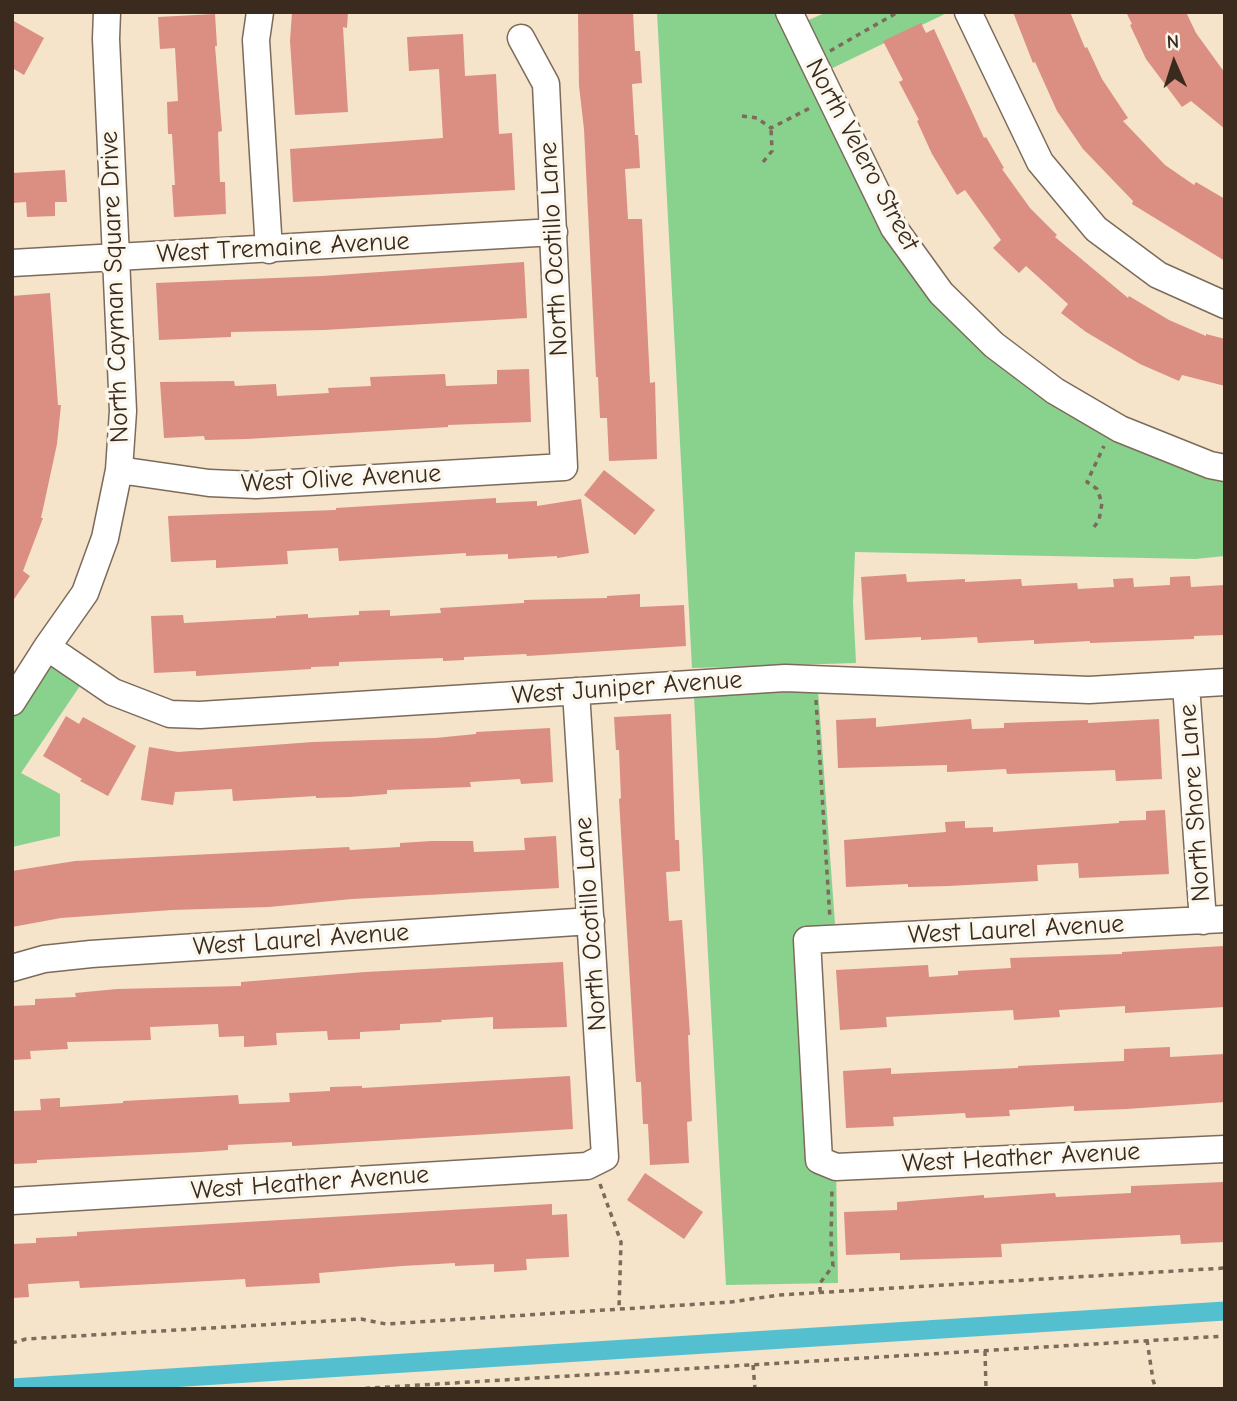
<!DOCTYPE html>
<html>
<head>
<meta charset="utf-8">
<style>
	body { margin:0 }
	#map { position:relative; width:1237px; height:1401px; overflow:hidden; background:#f5e3ca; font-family:"Comic Neue",sans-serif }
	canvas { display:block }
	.frame { position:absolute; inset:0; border:14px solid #3b2a1e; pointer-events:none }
	.north { position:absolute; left:1139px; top:28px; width:70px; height:70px; -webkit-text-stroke:5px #fbf7ec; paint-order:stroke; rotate:357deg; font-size:19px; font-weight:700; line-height:28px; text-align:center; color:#3b2a1e }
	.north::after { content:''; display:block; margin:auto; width:24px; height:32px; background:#3b2a1e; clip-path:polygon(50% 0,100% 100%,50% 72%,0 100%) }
</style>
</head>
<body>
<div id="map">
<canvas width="1237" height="1401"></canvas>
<div class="frame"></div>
<div class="north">N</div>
</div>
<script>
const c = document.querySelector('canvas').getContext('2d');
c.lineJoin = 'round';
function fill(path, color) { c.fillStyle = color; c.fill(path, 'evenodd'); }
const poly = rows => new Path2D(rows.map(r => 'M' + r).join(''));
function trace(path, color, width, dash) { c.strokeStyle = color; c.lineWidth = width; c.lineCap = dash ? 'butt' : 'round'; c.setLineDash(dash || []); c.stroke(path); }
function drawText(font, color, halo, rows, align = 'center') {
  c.font = font + ' "Comic Neue",sans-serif'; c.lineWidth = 7; c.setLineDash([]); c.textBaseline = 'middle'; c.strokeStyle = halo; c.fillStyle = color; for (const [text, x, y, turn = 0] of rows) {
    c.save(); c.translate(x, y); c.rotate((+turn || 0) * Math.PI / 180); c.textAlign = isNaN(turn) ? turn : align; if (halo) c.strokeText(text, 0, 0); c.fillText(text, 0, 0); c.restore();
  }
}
const green = poly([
	[657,12,789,12,795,26,827,12,949,12,818,75,894,228,1055,391,1225,467,1225,556,1195,559,855,552,853,602,856,663,692,668],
	[47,647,88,674,21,773,60,794,60,836,12,847,12,702],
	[818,690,836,938,807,940,819,1160,836,1167,838,1283,726,1285,694,697]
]);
const canal = poly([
	[12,1388,1225,1311]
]);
const building = poly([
	[292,12,348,12,347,28,343,27,348,112,295,115,290,41],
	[578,12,633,12,635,51,640,51,642,83,632,84,635,135,638,135,640,168,625,169,628,219,642,219,650,383,655,382,657,459,609,461,607,418,600,418,598,377,596,377,584,129,579,86],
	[1013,12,1070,12,1085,48,1087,47,1102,79,1128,118,1123,121,1165,165,1194,185,1196,182,1225,199,1225,261,1132,204,1133,201,1083,149,1057,111,1035,62,1033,63],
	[1126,12,1186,12,1196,33,1225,73,1225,129,1191,101,1182,107,1146,59,1130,25,1132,24],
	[215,14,217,46,215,46,222,131,218,132,220,182,225,182,226,214,174,217,172,185,175,185,172,134,168,134,167,102,178,101,175,48,160,49,158,17],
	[12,20,44,38,24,75,12,68],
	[921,23,926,33,934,29,984,138,986,137,1004,168,1002,169,1030,208,1057,235,1055,237,1128,298,1129,296,1169,320,1206,336,1206,334,1225,339,1225,386,1182,375,1179,381,1140,364,1086,332,1061,313,1068,304,1026,266,1019,273,993,248,1001,240,965,190,957,195,932,154,917,121,919,120,899,82,903,80,883,41],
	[463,34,465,76,496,74,499,134,512,133,515,190,293,202,290,149,443,138,439,69,409,71,407,37],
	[65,170,67,202,55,202,55,216,27,217,26,202,12,203,12,173],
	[524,262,527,318,324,330,231,332,231,337,159,340,156,283,322,276],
	[50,293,58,405,61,405,57,444,41,518,43,518,23,571,30,576,12,602,12,296],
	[529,369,531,422,448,425,448,427,247,439,205,440,204,436,164,438,160,382,234,381,235,386,276,384,277,396,329,393,328,388,371,386,370,377,445,374,446,386,497,384,497,370],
	[604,470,655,510,635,535,584,495],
	[496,498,496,503,537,501,537,506,581,499,589,553,557,558,557,556,508,559,508,554,466,556,466,553,339,561,338,548,287,551,288,564,216,568,216,560,171,562,168,516,336,510,336,508],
	[906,574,907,582,965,579,965,582,1021,579,1022,586,1077,583,1078,589,1114,587,1113,579,1133,578,1134,587,1170,585,1170,577,1190,576,1191,587,1225,585,1225,635,1194,636,1194,639,1090,643,1090,641,1034,644,1034,640,978,643,977,637,921,640,921,637,865,640,861,577],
	[640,594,640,607,684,605,686,646,527,656,526,654,464,657,464,660,443,661,443,658,339,662,339,666,311,667,311,669,196,676,196,671,154,673,151,616,183,615,184,623,276,618,276,616,308,614,308,618,359,615,359,611,390,610,390,616,441,613,440,608,524,603,524,600,607,598,607,596],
	[671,714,675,840,679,840,680,871,666,872,669,921,682,920,690,1035,688,1035,692,1121,687,1122,689,1163,650,1165,648,1124,643,1124,641,1082,636,1082,619,799,621,798,619,750,616,750,614,717],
	[66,716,79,724,83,717,136,746,108,796,80,781,82,779,43,756],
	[876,718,876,727,971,719,972,729,1004,728,1004,723,1088,720,1088,723,1159,719,1162,779,1116,781,1115,770,1007,774,1006,769,947,772,947,765,838,768,836,720],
	[550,728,553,782,521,784,520,779,470,782,471,787,387,790,387,794,349,797,316,798,316,796,233,801,232,789,175,792,173,805,141,800,149,747,178,752,313,742,435,738,476,734,476,732],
	[1165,810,1169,874,1079,878,1078,863,1037,865,1038,881,949,886,908,887,908,884,846,887,844,840,946,832,945,822,965,821,965,828,993,827,993,832,1119,823,1119,821,1146,820,1146,811],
	[556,836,559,888,352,899,269,907,172,910,61,918,12,927,12,871,75,861,349,847,350,850,400,847,400,843,432,841,473,841,474,852,525,850,524,838],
	[1224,946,1225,1007,1125,1013,1125,1006,1059,1010,1060,1017,1014,1020,1013,1010,886,1017,887,1027,840,1030,836,970,928,965,929,977,958,975,958,971,1011,968,1010,958,1122,954,1122,952],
	[563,962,567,1027,493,1029,493,1017,441,1020,442,1022,400,1024,400,1030,360,1032,360,1039,328,1040,327,1031,276,1033,277,1045,244,1047,244,1036,219,1037,218,1024,150,1027,151,1040,67,1042,68,1049,30,1051,31,1059,12,1060,12,1006,35,1005,35,999,76,997,75,993,117,989,241,986,241,982,365,972],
	[1170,1047,1170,1057,1225,1054,1225,1102,1127,1109,1074,1111,1074,1106,1009,1110,1010,1116,966,1118,965,1113,893,1117,894,1126,846,1128,843,1071,891,1068,891,1074,1018,1068,1018,1066,1124,1061,1124,1049],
	[570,1076,573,1129,292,1146,292,1142,228,1145,228,1150,200,1152,37,1160,37,1163,12,1164,12,1111,41,1110,40,1099,60,1098,60,1107,123,1103,123,1101,238,1095,239,1104,290,1102,289,1093,330,1091,330,1087,362,1086,362,1088],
	[645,1173,703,1212,684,1239,627,1200],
	[1224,1182,1225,1242,1181,1244,1180,1235,1001,1244,1002,1257,900,1260,900,1253,846,1255,844,1212,897,1210,897,1202,984,1195,984,1198,1055,1193,1056,1197,1131,1193,1131,1186],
	[552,1204,552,1215,567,1214,569,1257,526,1259,527,1270,494,1272,494,1264,455,1266,455,1263,402,1266,319,1273,320,1283,246,1287,245,1279,80,1288,79,1281,28,1284,29,1297,12,1298,12,1244,36,1243,36,1238,77,1236,77,1232]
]);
const path = poly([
	[830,51,898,12],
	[742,116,757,118,771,128,812,107],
	[763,162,772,151,771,128],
	[1094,527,1099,520,1102,503,1097,489,1087,482,1104,446],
	[816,700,830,919],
	[600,1184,621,1242,619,1308],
	[820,1292,820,1283,833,1266,831,1242,832,1187],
	[1147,1340,1153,1380,1156,1389],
	[12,1343,26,1339,361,1319,386,1324,731,1302,779,1295,1225,1268],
	[985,1351,986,1389],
	[753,1365,755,1389],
	[355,1389,1225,1336]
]);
const minor = poly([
	[260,12,256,40,269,250],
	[789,12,894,228,941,293,994,345,1055,391,1120,429,1210,465,1225,468],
	[968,12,1040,162,1096,229,1158,275,1225,305],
	[12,263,554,232],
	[119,470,209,483,256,485,564,467,546,84,521,38],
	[47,647,113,692,170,714,200,715,785,678,1089,690,1225,682],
	[1186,685,1203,921],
	[12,702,47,647,85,593,105,538,119,470,123,411,106,39,107,12],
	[1225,919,807,940,819,1160,836,1167,1225,1149],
	[12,968,44,959,91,954,591,921],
	[12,1201,587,1166,605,1157,576,691]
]);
const streetNames = [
	["North Velero Street",862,155,62],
	["West Tremaine Avenue",283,248,-3],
	["North Ocotillo Lane",554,249,-93],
	["North Cayman Square Drive",115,287,-92],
	["West Olive Avenue",341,479,-3],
	["West Juniper Avenue",627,688,-4],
	["North Shore Lane",1195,803,-94],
	["North Ocotillo Lane",591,924,-94],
	["West Laurel Avenue",1016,930,-3],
	["West Laurel Avenue",301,940,-4],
	["West Heather Avenue",1021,1158,-3],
	["West Heather Avenue",310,1183,-4]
];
fill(green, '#88d28e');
trace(canal, '#54c0cf', 19);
fill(building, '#db8e82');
trace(minor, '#7c6b5a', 29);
trace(path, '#7c6b5a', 3.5, [5, 5]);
trace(minor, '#fff', 26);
drawText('26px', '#3b2a1e', '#fbf7ec', streetNames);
</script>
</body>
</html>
